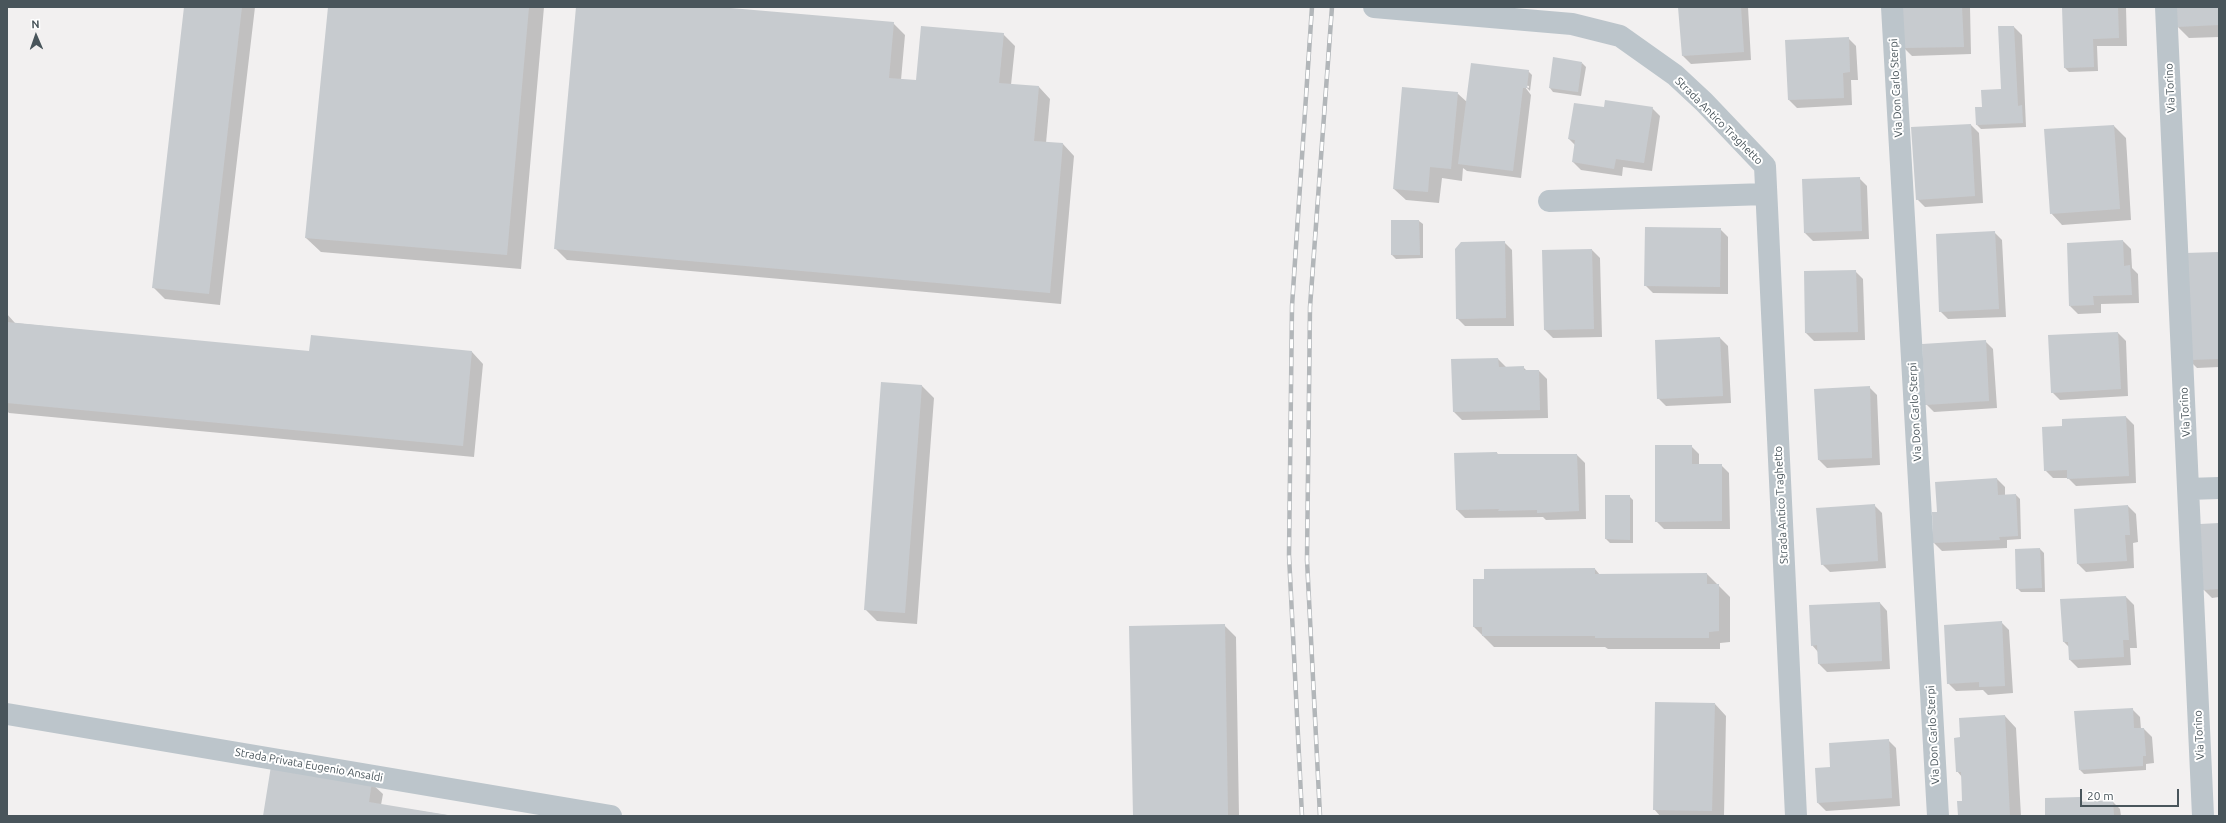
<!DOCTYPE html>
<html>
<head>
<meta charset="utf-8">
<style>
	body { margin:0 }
	#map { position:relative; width:2226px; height:823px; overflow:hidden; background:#f2f0f0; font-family:Ubuntu,sans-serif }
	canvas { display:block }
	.frame { position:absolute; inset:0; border:8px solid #49555b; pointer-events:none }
	.north { position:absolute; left:16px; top:16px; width:40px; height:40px; -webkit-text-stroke:3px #fff; paint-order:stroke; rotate:358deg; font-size:11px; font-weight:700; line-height:16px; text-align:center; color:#49555b }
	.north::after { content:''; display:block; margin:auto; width:14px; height:18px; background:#49555b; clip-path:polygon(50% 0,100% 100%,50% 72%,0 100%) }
	.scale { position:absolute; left:2080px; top:789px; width:99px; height:18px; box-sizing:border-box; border:2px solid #49555b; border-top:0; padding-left:5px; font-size:12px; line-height:14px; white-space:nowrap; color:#49555b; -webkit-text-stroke:3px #fff; paint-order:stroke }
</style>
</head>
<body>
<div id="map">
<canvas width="2226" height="823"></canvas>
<div class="frame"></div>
<div class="north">N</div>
<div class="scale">20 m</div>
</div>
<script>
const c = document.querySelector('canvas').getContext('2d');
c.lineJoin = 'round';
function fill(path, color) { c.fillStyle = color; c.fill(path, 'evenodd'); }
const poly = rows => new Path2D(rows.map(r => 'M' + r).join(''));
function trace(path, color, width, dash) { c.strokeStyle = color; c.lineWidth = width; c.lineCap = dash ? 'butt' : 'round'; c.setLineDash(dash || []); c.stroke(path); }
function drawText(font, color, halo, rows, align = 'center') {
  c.font = font + ' Ubuntu,sans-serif'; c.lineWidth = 4; c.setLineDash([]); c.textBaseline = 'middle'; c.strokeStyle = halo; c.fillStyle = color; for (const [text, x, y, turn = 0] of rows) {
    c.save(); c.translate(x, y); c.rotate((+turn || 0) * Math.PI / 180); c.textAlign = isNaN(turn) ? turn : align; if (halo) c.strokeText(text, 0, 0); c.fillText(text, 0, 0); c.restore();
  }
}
const shadow = poly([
	[185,7,255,7,220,305,165,299,153,287],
	[329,7,544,7,521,269,321,252,306,238],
	[577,7,708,7,893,23,905,35,901,80,917,81,1003,34,1015,46,1011,85,1039,87,1050,99,1046,143,1063,144,1074,156,1061,304,567,260,555,248],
	[1679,7,1748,7,1751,60,1691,64,1683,56],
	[1903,7,1970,7,1971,54,1912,56,1904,48],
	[2063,7,2126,7,2127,46,2097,46,2098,71,2069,72,2065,68],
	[2219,7,2219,37,2189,38,2177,26],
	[1999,27,2014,27,2022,35,2026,127,1981,129,1977,125,1983,108,2002,90],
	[1848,38,1856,46,1858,80,1851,80,1852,105,1797,108,1789,100],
	[1582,63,1586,67,1581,96,1553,92,1550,88],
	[1472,65,1528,71,1532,75,1530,91,1526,87,1529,88,1529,86,1473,78,1473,81,1525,87,1531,95,1521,178,1467,171,1463,168,1462,181,1442,178,1439,203,1406,200,1394,189,1403,88,1457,93,1467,102],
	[1604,108,1652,108,1660,116,1652,171,1623,167,1622,176,1581,170,1573,162,1575,145,1569,139],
	[1971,125,1979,133,1983,203,1925,207,1917,199],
	[2114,126,2126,138,2131,220,2062,225,2051,213],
	[1859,178,1867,186,1869,239,1813,241,1805,233],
	[1419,221,1423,224,1423,258,1396,259,1392,255],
	[1720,229,1728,237,1728,294,1653,293,1645,285],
	[1994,232,2002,240,2006,317,1948,319,1940,311],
	[2123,241,2131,249,2132,268,2138,274,2139,303,2101,304,2101,313,2078,314,2070,306],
	[1504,242,1512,250,1514,326,1465,326,1457,318],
	[1592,250,1600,258,1602,337,1553,338,1545,330,1543,251],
	[2219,253,2219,367,2197,368,2189,360,2186,254],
	[1855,271,1863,279,1865,340,1814,341,1806,333,1805,272],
	[7,314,15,323,310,353,472,352,483,364,474,457,9,413,7,411],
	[2118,333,2126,341,2128,396,2060,400,2052,392],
	[1720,338,1728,346,1731,403,1666,406,1658,398],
	[1985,341,1993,349,1997,408,1934,412,1926,404],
	[1498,359,1506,367,1523,367,1527,371,1539,371,1547,379,1548,418,1462,420,1454,412],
	[882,383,922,386,934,398,917,624,877,621,865,609],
	[1869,387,1877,395,1880,465,1827,468,1819,460],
	[2126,417,2134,425,2136,483,2076,486,2068,478,2053,478,2045,470,2063,427],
	[1691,446,1699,454,1699,465,1721,465,1729,473,1730,529,1664,529,1656,521],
	[1497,453,1499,455,1577,455,1585,463,1586,519,1546,520,1543,517,1465,518,1457,510],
	[1997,479,2005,487,2005,496,2016,495,2020,499,2021,539,2007,540,2007,548,1942,551,1934,543,1938,513],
	[1629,496,1633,500,1633,543,1610,543,1606,539],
	[1874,505,1882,513,1886,568,1830,572,1822,564],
	[2128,506,2136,514,2138,542,2133,543,2134,568,2086,572,2078,564],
	[2219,524,2219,597,2212,598,2204,590],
	[2040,549,2044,553,2045,592,2021,592,2017,588],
	[1595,569,1600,575,1707,574,1730,597,1730,642,1720,643,1720,649,1608,649,1605,647,1494,647,1474,627],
	[2126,597,2134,605,2137,648,2130,648,2131,665,2078,668,2070,660,2069,647,2064,642,2061,600],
	[1880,603,1887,611,1890,669,1827,672,1819,664,1818,652,1812,645],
	[2001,622,2009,630,2013,693,1988,695,1983,690,1956,691,1948,683],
	[1224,625,1236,637,1239,816,1134,816],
	[1715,704,1726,716,1724,816,1660,816,1654,809],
	[2132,709,2140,717,2141,729,2144,729,2152,737,2154,763,2146,764,2146,770,2084,774,2080,770],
	[2005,716,2016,728,2021,816,1959,816,1963,802,1962,777,1957,771,1961,738],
	[1888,740,1896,748,1900,806,1826,811,1818,803],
	[371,783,383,794,381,805,453,816,264,816],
	[2079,798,2084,803,2112,801,2120,809,2121,816,2046,816]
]);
const building = poly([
	[184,7,242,7,209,294,152,288],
	[328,7,529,7,507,255,305,238],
	[576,7,719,7,894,22,889,78,916,80,921,26,1004,33,999,83,1039,86,1034,141,1063,143,1050,293,554,249],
	[1678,7,1741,7,1744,52,1682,56],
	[1902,7,1962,7,1964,47,1903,48],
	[2062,7,2118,7,2119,38,2093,39,2094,67,2064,68],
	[2176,7,2219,7,2219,25,2176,27],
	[1998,26,2014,26,2018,106,2022,105,2023,123,1976,125,1975,107,1982,107,1981,90,2001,89],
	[1849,37,1850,72,1843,73,1844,98,1788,100,1785,40],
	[1553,57,1582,62,1578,92,1549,88],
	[1471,63,1529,70,1527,88,1523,88,1513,171,1458,164],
	[1402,87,1458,92,1451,169,1430,167,1428,192,1393,189],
	[1605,100,1653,107,1644,163,1616,159,1614,169,1572,162,1575,140,1568,139,1574,103,1604,107],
	[1971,124,1975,196,1916,200,1911,127],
	[2114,125,2120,209,2050,214,2044,129],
	[1860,177,1862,231,1804,233,1802,179],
	[1391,220,1419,220,1420,255,1391,255],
	[1645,227,1721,228,1720,287,1644,286],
	[1995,231,1999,309,1939,312,1936,234],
	[2123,240,2124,266,2130,265,2132,295,2093,296,2094,305,2069,306,2067,243],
	[1505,241,1506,318,1456,319,1455,249,1461,242],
	[1592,249,1594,329,1544,330,1542,250],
	[2219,252,2218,359,2188,360,2185,253],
	[1856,270,1858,332,1805,333,1804,271],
	[7,322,309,351,311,335,472,351,463,446,7,403],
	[2118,332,2121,389,2051,393,2048,335],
	[1720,337,1723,396,1657,399,1655,340],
	[1986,340,1989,401,1925,405,1922,344],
	[1498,358,1499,367,1524,366,1524,370,1539,370,1540,410,1453,412,1451,359],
	[881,382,922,385,905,613,864,610],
	[1870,386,1872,458,1818,460,1814,389],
	[2126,416,2129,476,2067,479,2067,470,2044,471,2042,427,2062,426,2062,419],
	[1655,445,1692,445,1692,464,1722,464,1722,521,1655,522],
	[1497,452,1497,454,1577,454,1579,511,1537,513,1537,510,1498,511,1499,509,1456,510,1454,453],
	[1997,478,1998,495,2016,494,2018,536,1999,537,2000,540,1933,543,1932,512,1937,512,1935,482],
	[1605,495,1630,495,1630,540,1605,539],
	[1875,504,1878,561,1821,565,1816,508],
	[2128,505,2130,535,2125,535,2127,561,2077,564,2074,509],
	[2219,523,2219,589,2203,590,2200,524],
	[2040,548,2042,588,2016,589,2015,549],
	[1595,568,1595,574,1707,573,1707,584,1719,584,1719,631,1709,632,1709,638,1595,638,1595,636,1482,636,1482,627,1473,627,1473,579,1484,579,1484,569],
	[2126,596,2129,640,2123,640,2124,657,2069,660,2068,642,2063,642,2060,599],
	[1880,602,1882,661,1818,664,1817,645,1811,646,1809,605],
	[2002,621,2005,686,1979,687,1979,682,1947,684,1944,625],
	[1225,624,1228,816,1133,816,1129,626],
	[1655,702,1715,703,1712,811,1653,810],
	[2133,708,2134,728,2144,728,2146,756,2143,756,2143,766,2079,770,2074,711],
	[2005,715,2010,816,1958,816,1957,801,1962,801,1961,772,1956,772,1954,738,1960,737,1959,718],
	[1889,739,1892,798,1817,803,1815,768,1830,767,1829,743],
	[271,766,372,782,369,802,454,816,263,816],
	[2080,797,2080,802,2113,800,2114,816,2045,816,2045,798]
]);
const minor = poly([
	[1374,7,1572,24,1620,36,1675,75,1704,102,1765,166,1796,816],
	[1892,7,1938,816],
	[2166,7,2203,816],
	[1549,201,1766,194],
	[2188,489,2219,488],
	[7,714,611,816]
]);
const rail = poly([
	[1302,816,1289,555,1292,306,1312,7],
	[1320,816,1307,560,1310,307,1332,7]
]);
const streetNames = [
	["Via Don Carlo Sterpi",1896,88,-93],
	["Via Torino",2170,88,-93],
	["Strada Antico Traghetto",1719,121,45],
	["Via Don Carlo Sterpi",1915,412,-93],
	["Via Torino",2185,412,-93],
	["Strada Antico Traghetto",1781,505,-93],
	["Via Don Carlo Sterpi",1933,735,-93],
	["Via Torino",2199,735,-93],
	["Strada Privata Eugenio Ansaldi",309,765,10]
];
fill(shadow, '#0003');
fill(building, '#c7cbcf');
trace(minor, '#bcc5cb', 22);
trace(rail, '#b2b6b9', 4.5);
trace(rail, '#fff', 3, [9]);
drawText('11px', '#49555b', '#fff', streetNames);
</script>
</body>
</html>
